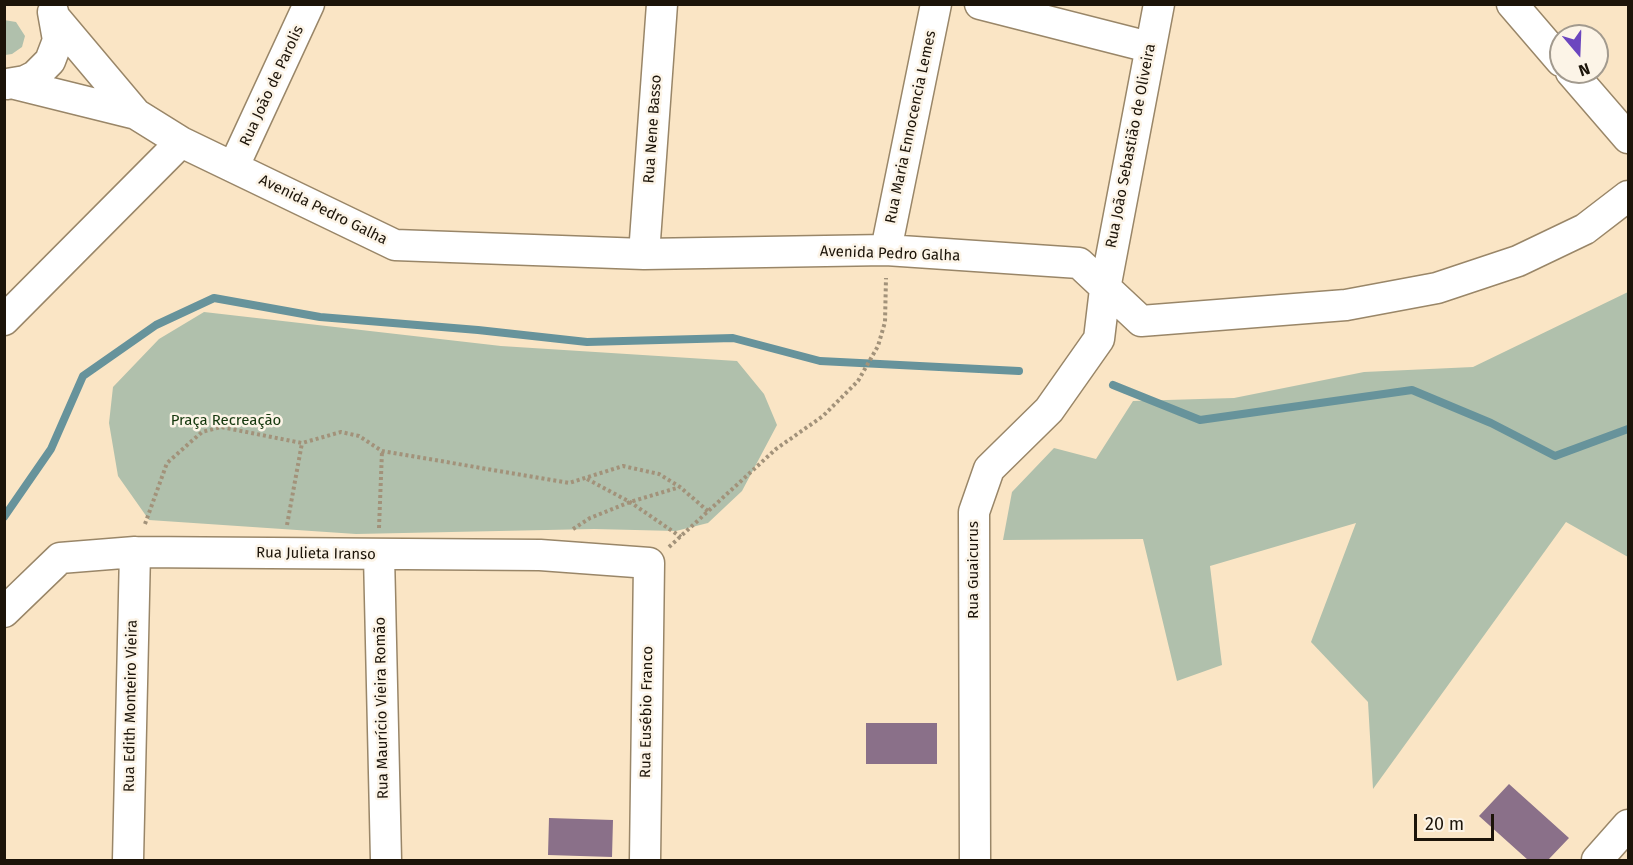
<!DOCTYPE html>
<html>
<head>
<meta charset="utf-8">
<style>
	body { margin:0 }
	#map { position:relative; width:1633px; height:865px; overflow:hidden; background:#fae5c5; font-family:"Fira Sans",sans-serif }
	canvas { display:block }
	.frame { position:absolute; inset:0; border:6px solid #1c1409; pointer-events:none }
	.north { position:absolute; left:1549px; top:24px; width:60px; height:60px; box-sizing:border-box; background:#fcf4e7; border:2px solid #a29a8e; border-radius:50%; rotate:161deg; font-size:16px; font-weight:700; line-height:24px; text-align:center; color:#1c1409 }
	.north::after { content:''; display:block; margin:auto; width:21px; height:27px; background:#6c46bf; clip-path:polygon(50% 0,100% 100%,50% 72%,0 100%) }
	.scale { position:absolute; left:1414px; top:814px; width:80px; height:27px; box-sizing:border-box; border:3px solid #1c1409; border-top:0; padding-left:8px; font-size:18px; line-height:21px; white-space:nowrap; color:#1c1409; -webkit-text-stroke:4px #fcf4e7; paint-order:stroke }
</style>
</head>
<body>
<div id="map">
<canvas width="1633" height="865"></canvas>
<div class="frame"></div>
<div class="north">N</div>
<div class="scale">20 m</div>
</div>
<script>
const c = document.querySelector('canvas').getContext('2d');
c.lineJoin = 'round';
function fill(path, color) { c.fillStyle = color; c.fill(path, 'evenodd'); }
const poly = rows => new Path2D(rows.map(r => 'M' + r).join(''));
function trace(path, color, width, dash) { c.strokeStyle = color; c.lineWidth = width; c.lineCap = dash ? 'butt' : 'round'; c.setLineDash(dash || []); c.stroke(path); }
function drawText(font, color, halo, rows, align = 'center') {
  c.font = font + ' "Fira Sans",sans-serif'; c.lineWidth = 5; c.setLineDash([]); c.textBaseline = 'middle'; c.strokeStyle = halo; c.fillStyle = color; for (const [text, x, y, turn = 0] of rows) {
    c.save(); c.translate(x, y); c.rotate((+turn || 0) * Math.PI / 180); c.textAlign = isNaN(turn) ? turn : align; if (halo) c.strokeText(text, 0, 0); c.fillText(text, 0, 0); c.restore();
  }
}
const green = poly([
	[4,20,16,22,25,36,22,47,12,54,5,55],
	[1628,292,1628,557,1566,522,1373,789,1368,702,1311,642,1356,523,1210,566,1222,665,1177,681,1143,539,1003,540,1012,492,1054,448,1096,459,1133,401,1234,398,1364,372,1473,367],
	[204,312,501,346,737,361,764,394,777,425,742,491,708,523,676,531,594,529,356,534,149,520,118,476,109,423,113,387,159,339]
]);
const stream = poly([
	[1113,385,1200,420,1412,390,1491,423,1555,456,1628,429],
	[4,517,51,449,83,376,156,325,214,298,320,317,478,330,587,342,733,338,820,361,1019,371]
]);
const building = poly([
	[866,723,937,723,937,764,866,764],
	[1509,784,1569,838,1548,860,1528,860,1479,816],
	[549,818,613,820,612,857,548,855]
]);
const path = poly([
	[587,479,630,502,681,537],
	[145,524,167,463,202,432,221,427,302,443,341,432,359,436,382,451,569,483,623,466,659,474,680,487,709,512],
	[287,525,302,443],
	[379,528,382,451],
	[573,529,590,518,630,502,680,487],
	[669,547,776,449,823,416,858,381,878,346,885,322,886,278]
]);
const minor = poly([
	[980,4,1149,47],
	[1512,4,1561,61],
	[1571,72,1628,138],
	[7,84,25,81,35,76,50,61,58,40,53,12],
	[15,84,136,114,56,19],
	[136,114,181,142,395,245,644,254,886,250,1079,263,1141,321,1346,305,1437,288,1518,261,1585,229,1628,196],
	[234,166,309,4],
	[886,250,936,4],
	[644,254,662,4],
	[4,320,181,142],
	[379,555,386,860],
	[4,612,60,558,135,552,540,555,649,563,645,860],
	[128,860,135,552],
	[975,860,974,512,989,469,1049,410,1099,339,1105,289,1159,4],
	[1597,860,1628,825]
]);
const streetNames = [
	["Rua João de Parolis",272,86,-65],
	["Rua Maria Ennocencia Lemes",911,127,-78],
	["Rua Nene Basso",653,129,-86],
	["Rua João Sebastião de Oliveira",1131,146,-79],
	["Avenida Pedro Galha",323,210,26],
	["Avenida Pedro Galha",890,254,2],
	["Rua Julieta Iranso",316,554,1],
	["Rua Guaicurus",974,570,-90],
	["Rua Edith Monteiro Vieira",131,706,-89],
	["Rua Maurício Vieira Romão",382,708,-91],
	["Rua Eusébio Franco",647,712,-89]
];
const parkNames = [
	["Praça Recreação",226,421]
];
fill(green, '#b0c0ac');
trace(stream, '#67939b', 8);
fill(building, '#8a7089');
trace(minor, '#998668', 33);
trace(path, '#a2927a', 4, [3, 3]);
trace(minor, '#fff', 30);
drawText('15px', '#1c1409', '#fcf4e7', streetNames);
drawText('15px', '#14370d', '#fcf4e7', parkNames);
</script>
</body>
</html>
